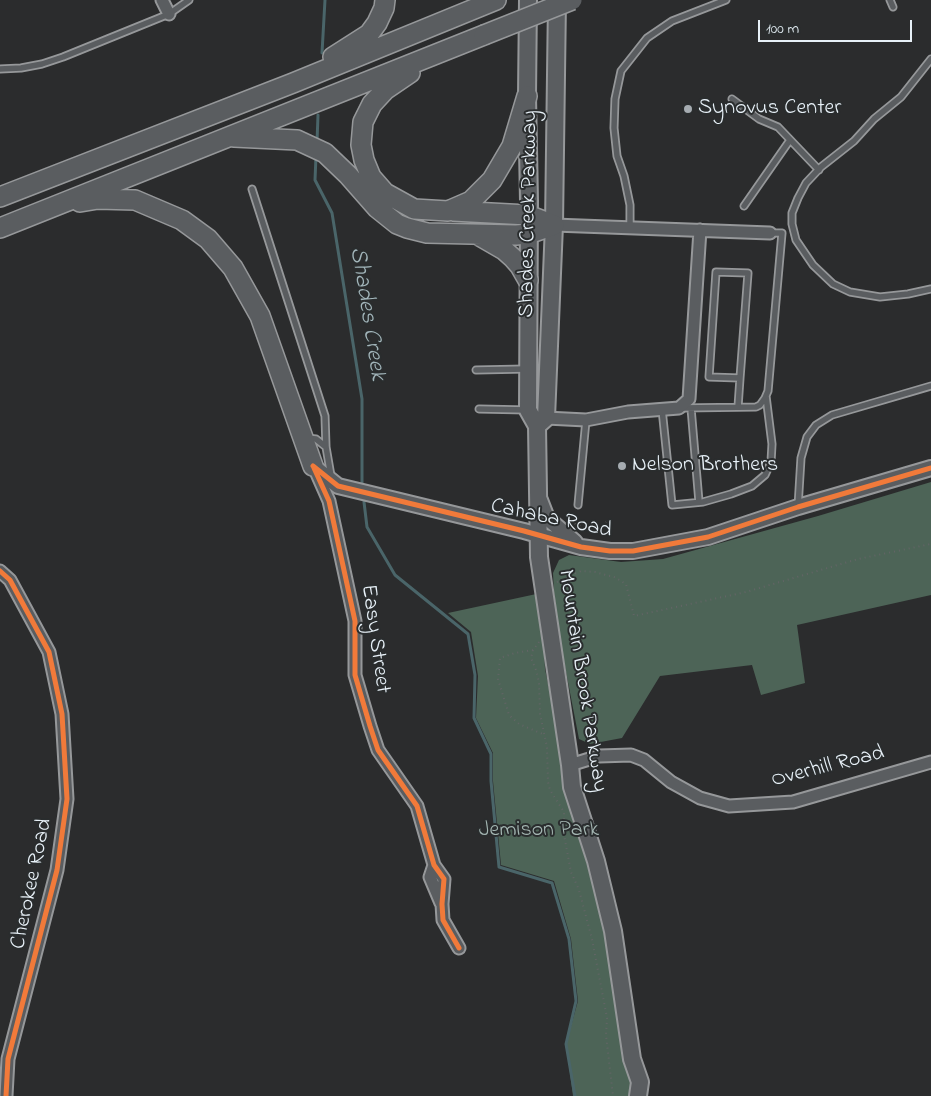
<!DOCTYPE html>
<html>
<head>
<meta charset="utf-8">
<style>
	body { margin:0 }
	#map { position:relative; width:931px; height:1096px; overflow:hidden; background:#2b2c2d; font-family:"Indie Flower",sans-serif }
	canvas { display:block }
	.scale { position:absolute; left:758px; top:20px; width:154px; height:22px; box-sizing:border-box; border:2px solid #e8f1f8; border-top:0; padding-left:6px; font-size:15px; line-height:18px; white-space:nowrap; color:#e8f1f8; -webkit-text-stroke:4px #2a2d2e; paint-order:stroke }
</style>
</head>
<body>
<div id="map">
<canvas width="931" height="1096"></canvas>
<div class="scale">100 m</div>
</div>
<script>
const c = document.querySelector('canvas').getContext('2d');
c.lineJoin = 'round';
function fill(path, color) { c.fillStyle = color; c.fill(path, 'evenodd'); }
const poly = rows => new Path2D(rows.map(r => 'M' + r).join(''));
function trace(path, color, width, dash) { c.strokeStyle = color; c.lineWidth = width; c.lineCap = dash ? 'butt' : 'round'; c.setLineDash(dash || []); c.stroke(path); }
function drawText(font, color, halo, rows, align = 'center') {
  c.font = font + ' "Indie Flower",sans-serif'; c.lineWidth = 4; c.setLineDash([]); c.textBaseline = 'middle'; c.strokeStyle = halo; c.fillStyle = color; for (const [text, x, y, turn = 0] of rows) {
    c.save(); c.translate(x, y); c.rotate((+turn || 0) * Math.PI / 180); c.textAlign = isNaN(turn) ? turn : align; if (halo) c.strokeText(text, 0, 0); c.fillText(text, 0, 0); c.restore();
  }
}
const green = poly([
	[931,482,931,595,797,625,805,683,761,695,752,665,660,676,622,738,590,744,579,739,561,646,554,593,553,573,559,560,569,555,621,562,663,559,818,516],
	[541,593,545,669,570,791,609,941,633,1096,573,1096,566,1044,578,1001,571,939,554,881,501,865,493,781,493,753,476,718,478,676,471,632,448,613]
]);
const stream = poly([
	[322,53,325,0],
	[317,142,318,115],
	[316,156,315,180,332,213,362,399,362,483],
	[364,502,367,527,395,575,468,634,475,675,474,718,491,754,491,781,499,867,552,883,569,939,576,1001,566,1044,575,1096]
]);
const path = poly([
	[570,522,593,530,599,529,606,522],
	[557,582,581,571,595,572,614,577,626,584,634,616,746,592,858,559,931,544],
	[539,642,533,650,531,658,536,670,539,682,540,714,547,747,548,782,550,790,564,812,564,835,571,872,579,890,592,939,607,1018,606,1035,613,1096],
	[533,650,515,653,500,658,498,679,509,715,519,724,545,735]
]);
const service = poly([
	[890,0,893,7],
	[931,59,901,97,874,119,854,141,821,167,806,183,798,198,792,213,792,224,796,240,813,265,833,284,850,292,880,297,908,294,931,289],
	[0,69,21,68,42,64,63,57,169,14,189,0],
	[732,99,759,119,778,127,819,170],
	[252,189,325,416,326,447,331,476],
	[744,206,790,140],
	[630,227,630,205,624,176,617,156,614,128,615,99,621,71,647,38,672,21,726,0],
	[476,370,526,369],
	[738,407,740,378,748,273,716,272,709,377,740,378],
	[681,408,756,407,760,405,765,398,768,391,782,233,770,233],
	[691,408,699,502],
	[479,409,527,410],
	[662,409,672,505,703,502,731,494,752,486,765,475,771,462,772,444,766,396],
	[306,438,316,439,326,447],
	[578,505,586,420],
	[798,507,801,458,807,437,816,425,832,415,931,386]
]);
const minor = poly([
	[162,0,169,14],
	[554,225,770,233],
	[546,418,586,420,628,412,679,408,689,399,700,230],
	[314,467,329,501,355,621,355,675,370,726,378,750,417,806,434,865,444,879,442,904,443,920,459,948],
	[0,571,10,580,49,652,62,714,67,799,57,870,8,1059,6,1096],
	[570,765,599,756,631,755,644,760,671,782,700,798,729,806,793,802,931,762],
	[434,865,430,877,441,903]
]);
const tertiary = poly([
	[313,466,338,486,524,531,581,547,610,551,633,551,708,537,798,507,931,468],
	[540,500,547,518,575,542]
]);
const secondary = poly([
	[528,0,527,96,529,201,528,410,537,426,539,557,570,765,572,787,596,861,613,931,632,1059,640,1082,638,1096],
	[537,426,546,418,554,225,557,0]
]);
const trunk = poly([
	[333,57,369,34,377,23,384,8,385,0],
	[410,73,385,90,372,104,363,122,361,145,364,160,371,177,385,193,414,209,448,211,471,201,492,180,512,146,527,96],
	[234,137,297,140,325,153,348,175,377,208,397,224,407,228,427,233,516,235,528,234,554,225],
	[0,197,293,83,496,0],
	[80,202,98,199,135,200,182,220,208,239,233,268,260,316,313,466],
	[453,211,528,215,554,225],
	[0,228,484,35],
	[478,235,504,250,513,258,520,266,528,280]
]);
const trunkBridge = poly([
	[484,35,572,0]
]);
const cycleway = poly([
	[313,466,338,486,524,531,581,547,610,551,633,551,708,537,798,507,931,468],
	[314,468,329,501,355,621,355,675,370,726,378,750,417,806,434,865,444,879,442,904,443,920,459,948],
	[0,571,10,580,49,652,62,714,67,799,57,870,8,1059,6,1096]
]);
const markers = [
	[688,109,5,"#a6acb1"],
	[622,466,5,"#a6acb1"]
];
const poiNames = [
	["Synovus Center",698,109],
	["Nelson Brothers",632,466]
];
const streetNames = [
	["Shades Creek Parkway",530,214,-89],
	["Cahaba Road",551,520,12],
	["Easy Street",374,639,82],
	["Mountain Brook Parkway",581,681,81],
	["Overhill Road",828,768,-14],
	["Cherokee Road",33,884,-78]
];
const parkNames = [
	["Jemison Park",539,831]
];
const waterNames = [
	["Shades Creek",366,314,81]
];
fill(green, '#4d6457');
trace(stream, '#4a6569', 3);
trace(service, '#96989a', 9);
trace(minor, '#96989a', 15);
trace(tertiary, '#96989a', 18);
trace(secondary, '#96989a', 20);
trace(trunk, '#96989a', 22);
trace(path, '#636566', 2, [1, 4]);
trace(service, '#5a5d60', 5.5);
trace(minor, '#5a5d60', 11);
trace(tertiary, '#5a5d60', 14);
trace(secondary, '#5a5d60', 16);
trace(trunk, '#5a5d60', 19);
trace(trunkBridge, '#96989a', 22, []);
trace(trunkBridge, '#5a5d60', 19);
trace(cycleway, '#f17a3a', 5);
for (const [x, y, r, color] of markers) { const dot = new Path2D(); dot.arc(x, y, r, 0, 2 * Math.PI); c.fillStyle = color; c.fill(dot); trace(dot, '#2a2d2e', 2); }
drawText('22px', '#e8f1f8', '#2a2d2e', poiNames, 'left');
drawText('22px', '#e8f1f8', '#2a2d2e', streetNames);
drawText('22px', '#a4b6b2', '#2a2d2e', parkNames);
drawText('italic 24px', '#a2b5ba', '#2a2d2e', waterNames);
</script>
</body>
</html>
